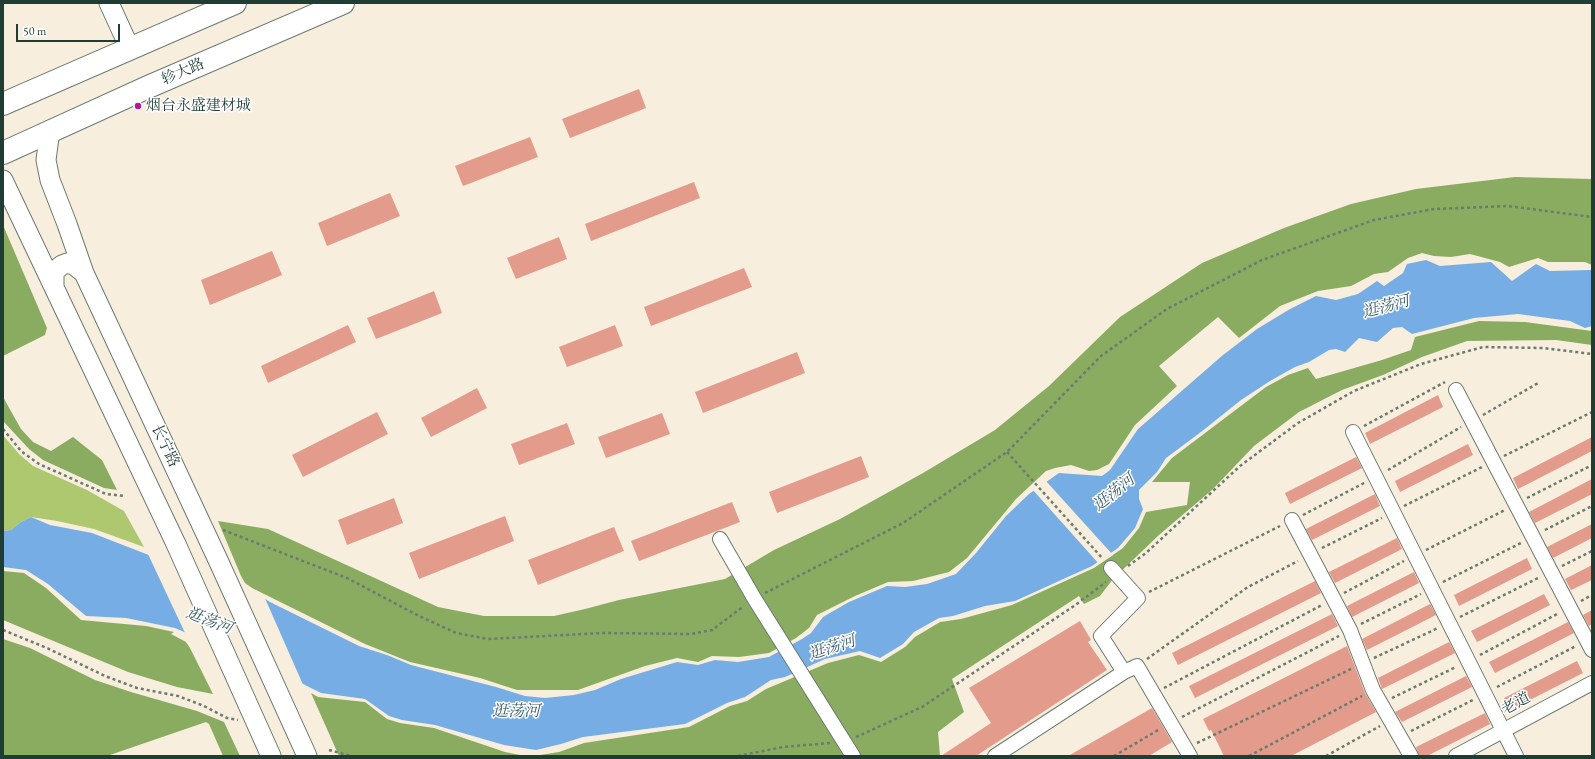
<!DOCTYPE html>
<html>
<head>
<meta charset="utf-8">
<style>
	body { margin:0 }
	#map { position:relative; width:1595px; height:759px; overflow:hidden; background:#f7eedd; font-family:"EB Garamond",serif }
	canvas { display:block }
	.frame { position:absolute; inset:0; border:4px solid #1f3d34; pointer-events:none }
	.scale { position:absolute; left:16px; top:24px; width:104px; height:18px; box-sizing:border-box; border:2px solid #1f3d34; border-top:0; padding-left:5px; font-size:12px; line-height:14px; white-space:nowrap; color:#1f3d34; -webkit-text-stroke:3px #fff; paint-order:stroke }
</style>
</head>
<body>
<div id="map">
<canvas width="1595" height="759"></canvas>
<div class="frame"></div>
<div class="scale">50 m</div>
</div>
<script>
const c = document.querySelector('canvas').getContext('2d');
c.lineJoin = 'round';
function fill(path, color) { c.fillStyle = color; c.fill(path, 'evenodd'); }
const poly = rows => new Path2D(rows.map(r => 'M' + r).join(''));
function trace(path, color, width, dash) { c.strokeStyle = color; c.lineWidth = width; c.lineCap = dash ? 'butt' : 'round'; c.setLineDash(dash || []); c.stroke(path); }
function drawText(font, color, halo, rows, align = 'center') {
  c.font = font + ' "EB Garamond","Noto Serif SC",serif'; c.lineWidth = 3; c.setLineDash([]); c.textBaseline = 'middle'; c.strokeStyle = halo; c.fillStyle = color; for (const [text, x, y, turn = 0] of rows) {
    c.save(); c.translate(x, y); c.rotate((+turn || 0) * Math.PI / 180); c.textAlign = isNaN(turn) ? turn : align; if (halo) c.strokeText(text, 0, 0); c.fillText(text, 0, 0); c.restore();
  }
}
const green = poly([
	[3,435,19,454,33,466,87,490,124,511,144,547,94,529,57,521,31,517,21,522,11,530,3,531]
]);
const forest = poly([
	[1515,177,1592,179,1592,265,1585,262,1548,262,1538,258,1509,267,1500,262,1470,254,1451,257,1434,256,1422,253,1408,258,1388,272,1374,274,1351,286,1318,291,1280,306,1239,338,1218,317,1159,366,1177,386,1135,425,1109,464,1097,470,1089,471,1071,465,1055,468,1046,471,1016,499,967,558,949,572,913,581,888,582,855,596,817,615,809,628,796,638,769,653,739,657,712,656,698,662,677,658,645,666,578,690,517,690,480,678,410,662,365,644,252,588,245,583,241,576,218,521,268,529,438,607,484,616,554,616,585,609,619,600,725,579,774,550,840,519,923,473,995,430,1049,386,1120,317,1202,263,1284,228,1351,204,1416,189],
	[3,225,47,328,45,335,3,356],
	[1479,321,1525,322,1592,331,1592,345,1556,340,1467,341,1422,357,1383,375,1342,390,1299,412,1254,446,1213,489,1159,535,1113,579,1100,596,1084,604,1079,596,952,679,964,712,938,732,940,756,534,756,559,752,584,743,689,727,730,706,747,701,766,689,828,663,859,655,881,662,905,647,915,637,940,622,961,619,1012,605,1094,568,1123,548,1139,528,1146,512,1187,505,1190,482,1152,482,1172,458,1266,387,1288,375,1308,368,1316,379,1382,360,1411,350,1415,337],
	[3,397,21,429,33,442,51,451,73,437,102,460,117,490,104,488,43,460,29,449,3,421],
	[3,571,24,573,46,588,81,620,146,626,174,632,171,634,186,642,190,648,213,694,177,687,128,672,3,620],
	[3,639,30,648,95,680,131,692,197,711,224,722,240,756,223,756,209,724,206,722,107,756,3,756],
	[311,693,318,697,365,702,387,719,400,723,434,728,505,752,525,756,339,756]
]);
const water = poly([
	[1426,260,1440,266,1491,262,1512,281,1536,264,1550,271,1591,270,1592,271,1592,326,1585,328,1570,321,1518,314,1474,318,1412,334,1402,327,1393,328,1377,342,1359,338,1345,352,1336,349,1329,350,1309,362,1295,367,1270,381,1241,400,1201,432,1166,458,1157,472,1139,490,1139,499,1143,509,1135,528,1118,548,1092,566,1015,601,985,606,953,616,939,618,914,632,903,644,880,658,860,651,825,659,785,677,771,680,745,697,727,703,685,724,583,737,561,744,536,750,504,745,435,725,402,720,389,716,365,699,321,693,291,678,175,628,126,618,86,616,48,584,26,570,3,567,3,531,11,530,21,522,31,517,50,525,92,533,208,578,247,588,270,602,359,646,387,655,411,665,496,687,525,696,545,698,574,695,595,690,621,679,677,662,698,665,715,660,738,662,769,657,802,639,811,633,823,617,849,602,887,586,905,587,927,584,956,574,976,553,1006,516,1029,494,1059,473,1102,476,1110,470,1138,429,1223,355,1257,329,1290,309,1316,296,1336,300,1358,294,1377,281,1384,286,1403,273,1407,264]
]);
const pier = poly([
	[1045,480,1113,555,1099,564,1032,489],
	[147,552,209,576,248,586,264,596,304,687,248,660,186,635]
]);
const building = poly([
	[639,89,646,108,570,138,562,119],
	[530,137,538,157,463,186,455,166],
	[694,182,700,198,591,241,585,224],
	[390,193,400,216,327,246,318,223],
	[559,237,567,259,516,279,507,258],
	[272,251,282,275,210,305,201,280],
	[744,268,752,287,651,326,644,307],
	[434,291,442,313,376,339,367,318],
	[348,325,356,342,268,383,261,366],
	[615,325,623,346,567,367,559,347],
	[797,352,805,373,703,413,695,392],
	[477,388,487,408,431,437,421,418],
	[1438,395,1443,407,1370,444,1365,433],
	[377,412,388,434,303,477,292,455],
	[662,413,670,434,606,458,598,437],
	[567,423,575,444,519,465,511,444],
	[1592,437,1592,451,1518,489,1513,478],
	[1468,444,1473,455,1400,492,1395,481],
	[861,456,869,477,777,513,769,492],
	[1356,457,1362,468,1290,504,1285,493],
	[1592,479,1592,494,1535,523,1529,512],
	[1375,494,1380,506,1312,540,1306,529],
	[394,498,403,523,347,545,338,520],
	[732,502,740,522,639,561,631,541],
	[505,516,514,541,419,579,409,553],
	[1592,524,1592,538,1553,558,1547,547],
	[614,527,624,551,538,585,528,560],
	[1397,538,1402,549,1335,583,1329,572],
	[1527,558,1532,569,1459,606,1454,595],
	[1592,565,1592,580,1571,590,1565,579],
	[1414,572,1419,583,1352,617,1347,606],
	[1315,581,1321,593,1178,665,1172,653],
	[1544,594,1550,605,1477,642,1471,631],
	[1430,604,1436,615,1367,650,1362,639],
	[1592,610,1592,624,1589,626,1583,615],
	[1332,614,1338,626,1195,698,1189,686],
	[1080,621,1091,640,1088,642,1107,670,976,756,941,756,991,723,969,688],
	[1568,622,1574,633,1495,673,1489,662],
	[1449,642,1455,653,1382,689,1378,678],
	[1347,646,1365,693,1376,712,1291,756,1224,756,1211,730,1209,731,1203,719],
	[1577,661,1583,673,1510,710,1504,698],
	[1466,676,1472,687,1402,722,1395,712],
	[1152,708,1172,742,1149,756,1068,756],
	[1485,713,1490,724,1427,756,1419,756,1416,747]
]);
const path = poly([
	[1483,415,1540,382],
	[1364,426,1445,382],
	[3,429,21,451,39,464,106,494,125,496],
	[1007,452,1103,559],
	[1504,456,1592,412],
	[1388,470,1461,427],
	[1527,498,1592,465],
	[1404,506,1482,467],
	[1303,515,1364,483],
	[223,530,347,578,419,616,456,633,488,639,602,633,691,634,712,630,744,606],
	[1545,530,1592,506],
	[1322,548,1382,518],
	[1426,550,1505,510],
	[1128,566,1146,553,1240,466,1298,423,1354,391,1421,364,1483,347,1543,348,1592,354],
	[1562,566,1592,551],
	[1443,582,1521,543],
	[1149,592,1280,526],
	[765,593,903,523,1007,452,1101,356,1167,309,1262,260,1374,220,1434,209,1508,206,1592,217],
	[1344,593,1404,561],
	[1581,601,1592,595],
	[1460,617,1540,577],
	[1361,624,1421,594],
	[3,630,47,648,105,676,137,688,178,696,204,706,227,718,238,720],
	[1480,655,1559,613],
	[1374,658,1438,628],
	[1147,659,1248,587,1298,561],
	[1497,687,1576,646],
	[1164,688,1322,605],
	[1392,698,1456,667],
	[1182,717,1339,636],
	[1411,731,1473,700],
	[856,737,922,707,1074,606,1106,582],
	[1197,743,1351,669],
	[329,750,351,756],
	[738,756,783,747,830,743],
	[1114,756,1160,729],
	[1249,756,1362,696],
	[1326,756,1380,726]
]);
const street = poly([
	[1456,390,1592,650],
	[1353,432,1516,756],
	[1292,520,1350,630,1373,690,1411,756],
	[720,539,754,598,853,756],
	[1124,672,1137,666,1190,756],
	[995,756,1124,672,1101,636,1138,598,1111,568],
	[1456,756,1592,683]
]);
const secondary = poly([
	[109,3,130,49],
	[50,130,46,160,50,180,67,224,84,273,218,560,307,756],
	[3,180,176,544,271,756],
	[54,287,54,273,57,269,62,265,67,263,74,265,84,273]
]);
const highway = poly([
	[3,104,235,3],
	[3,153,148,87,343,3]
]);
const markers = [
	[138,106,4,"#b5179e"]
];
const streetNames = [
	["轸大路",183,72,-23],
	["长宁路",165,446,65],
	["老道",1516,704,-28]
];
const poiNames = [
	["烟台永盛建材城",146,106]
];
const waterNames = [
	["逛荡河",1386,307,-15],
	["逛荡河",1114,493,-39],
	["逛荡河",209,621,21],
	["逛荡河",832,648,-18],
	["逛荡河",516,712]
];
fill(green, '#adc86e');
fill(forest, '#8aac61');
fill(water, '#77ade5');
fill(pier, '#f7eedd');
fill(building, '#e39b8c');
trace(street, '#6b7b6f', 16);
trace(secondary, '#6b7b6f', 21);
trace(highway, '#6b7b6f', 24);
trace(path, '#6b7b6f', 2.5, [3, 3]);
trace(street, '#fff', 14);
trace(secondary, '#fff', 19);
trace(highway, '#fff', 22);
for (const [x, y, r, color] of markers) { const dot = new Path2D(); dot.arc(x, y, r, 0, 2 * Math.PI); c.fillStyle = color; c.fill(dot); trace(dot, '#fff', 1.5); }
drawText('15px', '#1f3d34', '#fff', streetNames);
drawText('15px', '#1f3d34', '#fff', poiNames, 'left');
drawText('italic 16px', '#395f69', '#fff', waterNames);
</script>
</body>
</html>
